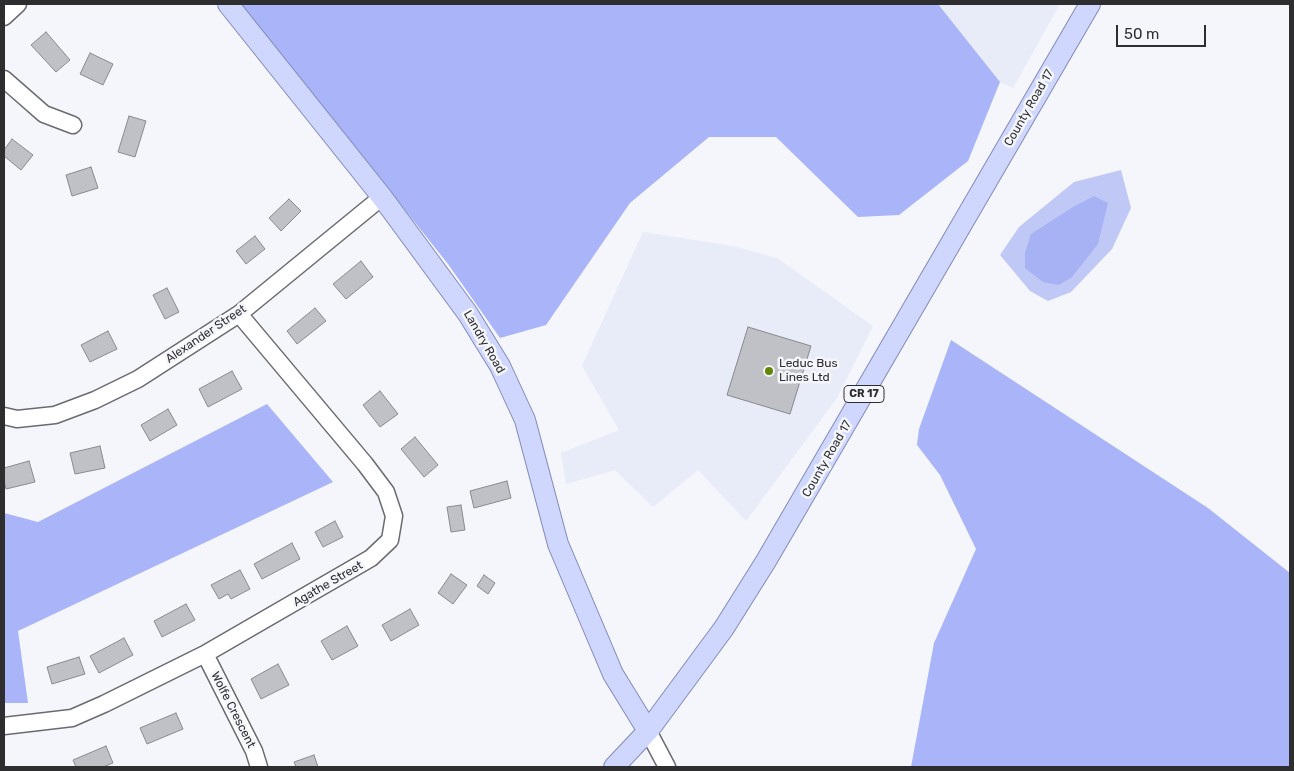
<!DOCTYPE html>
<html>
<head>
<meta charset="utf-8">
<style>
	body { margin:0 }
	#map { position:relative; width:1294px; height:771px; overflow:hidden; background:#f4f6fb; font-family:Rubik,sans-serif }
	canvas { display:block }
	.frame { position:absolute; inset:0; border:5px solid #2e2e30; pointer-events:none }
	.scale { position:absolute; left:1116px; top:25px; width:90px; height:22px; box-sizing:border-box; border:2px solid #2e2e30; border-top:0; padding-left:6px; font-size:15px; line-height:18px; white-space:nowrap; color:#2e2e30; -webkit-text-stroke:4px #f4f6fb; paint-order:stroke }
</style>
</head>
<body>
<div id="map">
<canvas width="1294" height="771"></canvas>
<div class="frame"></div>
<div class="scale">50 m</div>
</div>
<script>
const c = document.querySelector('canvas').getContext('2d');
c.lineJoin = 'round';
function fill(path, color) { c.fillStyle = color; c.fill(path, 'evenodd'); }
const poly = rows => new Path2D(rows.map(r => 'M' + r).join(''));
function trace(path, color, width, dash) { c.strokeStyle = color; c.lineWidth = width; c.lineCap = dash ? 'butt' : 'round'; c.setLineDash(dash || []); c.stroke(path); }
function drawText(font, color, halo, rows, align = 'center') {
  c.font = font + ' Rubik,sans-serif'; c.lineWidth = 5; c.setLineDash([]); c.textBaseline = 'middle'; c.strokeStyle = halo; c.fillStyle = color; for (const [text, x, y, turn = 0] of rows) {
    c.save(); c.translate(x, y); c.rotate((+turn || 0) * Math.PI / 180); c.textAlign = isNaN(turn) ? turn : align; if (halo) c.strokeText(text, 0, 0); c.fillText(text, 0, 0); c.restore();
  }
}
const built = poly([
	[938,4,1060,4,1013,88,1000,82],
	[643,232,733,246,777,258,873,326,837,398,746,521,698,470,653,507,615,470,566,484,561,453,619,430,582,366]
]);
const green = poly([
	[1121,170,1131,208,1112,249,1071,292,1048,301,1030,291,1000,255,1019,227,1074,182]
]);
const forest = poly([
	[241,4,938,4,1000,82,968,161,899,215,858,217,776,137,709,137,630,203,546,325,500,338,448,264],
	[951,340,1208,508,1290,573,1290,767,911,767,934,643,976,549,940,475,917,445,919,429],
	[267,404,333,482,18,631,28,703,4,703,4,513,38,522]
]);
const water = poly([
	[1094,196,1108,203,1098,244,1072,277,1059,285,1043,282,1025,268,1025,253,1031,234,1073,207]
]);
const building = poly([
	[46,32,70,60,56,72,31,45,46,32],
	[90,53,113,64,103,85,80,74,90,53],
	[129,116,146,121,135,157,118,152,129,116],
	[12,139,33,155,21,170,4,156,4,150,12,139],
	[91,167,98,188,72,196,66,175,91,167],
	[289,199,301,211,281,231,269,218,289,199],
	[255,236,265,249,246,264,236,251,255,236],
	[361,261,373,277,346,299,333,284,361,261],
	[167,288,179,312,165,319,153,295,167,288],
	[315,308,326,321,297,344,287,331,315,308],
	[748,327,811,346,790,414,727,395,748,327],
	[108,331,117,349,90,362,81,345,108,331],
	[232,371,242,389,208,407,199,389,232,371],
	[380,391,398,414,380,427,363,405,380,391],
	[168,409,177,425,150,441,141,425,168,409],
	[415,437,438,465,424,477,401,449,415,437],
	[100,446,105,468,75,474,70,453,100,446],
	[29,461,35,482,6,489,4,481,4,468,29,461],
	[507,481,511,498,474,508,470,491,507,481],
	[461,505,465,530,451,532,447,507,461,505],
	[335,521,343,537,323,547,315,532,335,521],
	[292,543,300,559,262,579,254,564,292,543],
	[240,570,250,589,231,599,228,594,219,599,211,585,240,570],
	[451,574,467,585,453,604,438,593,451,574],
	[484,575,495,583,488,594,477,586,484,575],
	[186,604,195,620,162,637,154,621,186,604],
	[410,609,419,625,391,641,382,625,410,609],
	[347,626,358,646,332,660,321,641,347,626],
	[124,638,133,655,99,673,90,656,124,638],
	[79,657,85,674,52,684,47,667,79,657],
	[278,664,289,685,261,699,251,679,278,664],
	[176,713,183,729,147,744,140,728,176,713],
	[106,746,113,763,103,767,76,767,73,760,106,746],
	[314,755,318,767,296,767,294,762,314,755]
]);
const minor = poly([
	[4,17,18,4],
	[4,79,44,114,73,125],
	[4,416,17,419,55,415,95,400,138,379,239,314,382,197],
	[205,654,254,751,259,767],
	[4,726,72,718,104,704,205,654,371,558,390,540,394,516,386,492,365,464,239,314],
	[648,731,667,767]
]);
const major = poly([
	[228,4,382,197,468,314,500,366,525,420,558,544,613,674,648,731],
	[614,767,648,731,724,628,766,561,1090,4]
]);
const markers = [
	[769,371,5,"#638606"]
];
const shields = [
	[864,394,40]
];
const shieldNames = [
	["CR 17",864,394]
];
const streetNames = [
	["County Road 17",1029,108,-60],
	["Alexander Street",206,334,-34],
	["Landry Road",484,342,60],
	["County Road 17",827,459,-60],
	["Agathe Street",328,584,-30],
	["Wolfe Crescent",233,710,63]
];
const poiNames = [
	["Leduc Bus",779,364],
	["Lines Ltd",779,378]
];
fill(built, '#e8ebf8');
fill(green, '#c0c9f6');
fill(forest, '#a9b5f8');
fill(water, '#a6b2f4');
fill(building, '#c0c1c7');
trace(building, '#898a8f', 1);
trace(minor, '#6a6b70', 19);
trace(major, '#828ab7', 22);
trace(minor, '#fff', 16);
trace(major, '#d0d7ff', 20);
for (const [x, y, r, color] of markers) { const dot = new Path2D(); dot.arc(x, y, r, 0, 2 * Math.PI); c.fillStyle = color; c.fill(dot); trace(dot, '#f4f6fb', 2); }
for (const [x, y, w] of shields) { const box = new Path2D(); box.roundRect(x - w / 2, y - 8.5, w, 17, 4); c.fillStyle = '#f4f6fb'; c.fill(box); trace(box, '#2e2e30', 1); }
drawText('bold 11px', '#2e2e30', null, shieldNames);
drawText('12px', '#2e2e30', '#f4f6fb', streetNames);
drawText('12px', '#2e2e30', '#f4f6fb', poiNames, 'left');
</script>
</body>
</html>
